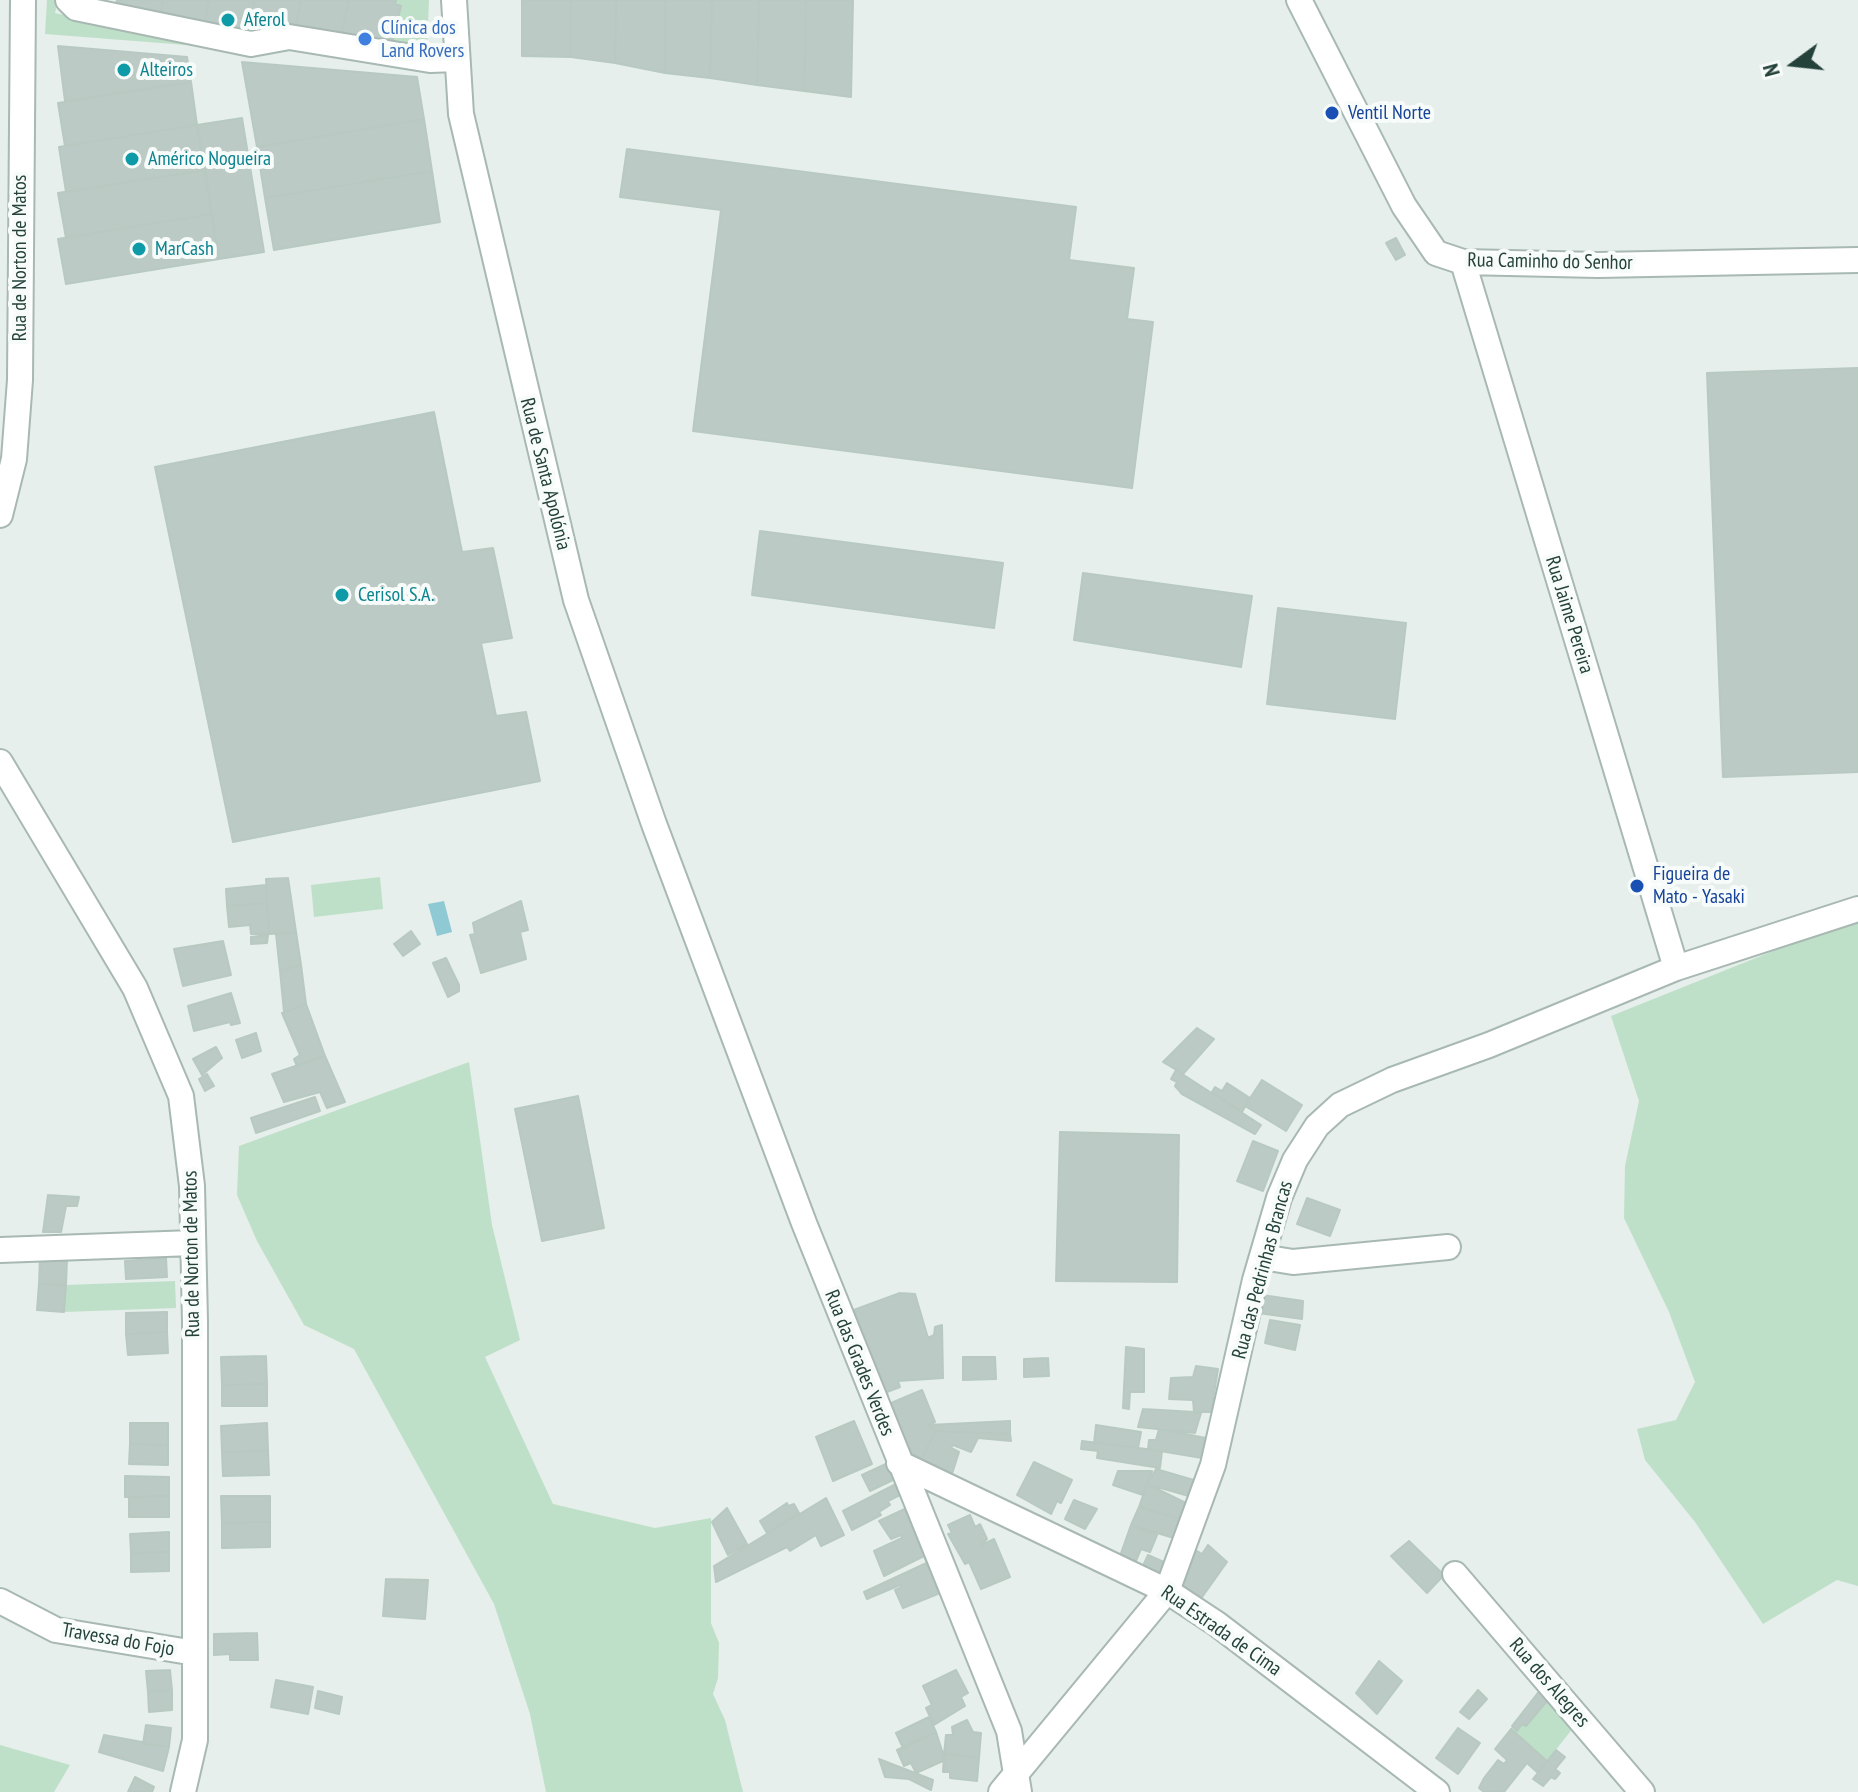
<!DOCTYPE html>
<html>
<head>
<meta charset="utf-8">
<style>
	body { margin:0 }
	#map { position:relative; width:1858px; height:1792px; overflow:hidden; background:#e6efeb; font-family:"PT Sans Narrow",sans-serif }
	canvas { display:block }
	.north { position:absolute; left:1754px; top:24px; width:80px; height:80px; -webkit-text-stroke:6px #f7fbf9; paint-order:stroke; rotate:255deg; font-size:22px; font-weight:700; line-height:32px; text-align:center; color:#24423a }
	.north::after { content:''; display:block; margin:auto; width:28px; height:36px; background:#24423a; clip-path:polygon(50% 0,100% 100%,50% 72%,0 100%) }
</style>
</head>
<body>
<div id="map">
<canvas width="1858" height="1792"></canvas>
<div class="north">N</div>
</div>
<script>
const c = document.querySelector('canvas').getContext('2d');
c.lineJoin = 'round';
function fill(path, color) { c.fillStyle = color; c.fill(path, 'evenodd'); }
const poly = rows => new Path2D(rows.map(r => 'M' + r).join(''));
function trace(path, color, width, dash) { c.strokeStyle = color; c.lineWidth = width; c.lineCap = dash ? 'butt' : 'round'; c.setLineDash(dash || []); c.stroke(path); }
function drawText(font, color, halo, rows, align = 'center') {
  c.font = font + ' "PT Sans Narrow",sans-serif'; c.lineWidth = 8; c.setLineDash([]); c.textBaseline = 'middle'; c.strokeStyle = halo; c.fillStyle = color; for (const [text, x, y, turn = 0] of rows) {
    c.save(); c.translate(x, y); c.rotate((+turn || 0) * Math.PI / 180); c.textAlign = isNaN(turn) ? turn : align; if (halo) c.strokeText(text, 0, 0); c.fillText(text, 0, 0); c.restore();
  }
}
const green = poly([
	[47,0,58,0,55,13,199,46,45,34],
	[396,0,429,0,427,50,391,48,401,7,395,4],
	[380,877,383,909,314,917,311,885],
	[1858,917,1858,1586,1837,1580,1763,1624,1695,1522,1645,1460,1637,1429,1676,1420,1695,1382,1669,1312,1624,1218,1625,1166,1639,1101,1611,1016],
	[469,1062,492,1225,520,1340,485,1357,553,1504,655,1528,711,1518,711,1623,719,1643,718,1678,713,1694,725,1720,743,1792,546,1792,530,1714,494,1604,354,1349,304,1325,257,1241,237,1195,239,1146],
	[175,1281,176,1308,64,1312,66,1285],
	[1553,1694,1577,1723,1547,1761,1511,1729,1512,1726,1517,1730],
	[0,1745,70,1765,54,1792,0,1792]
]);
const water = poly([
	[444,901,452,932,437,936,428,904]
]);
const building = poly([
	[117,0,163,0,160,14,116,4,117,0],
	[163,0,209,0,204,24,160,14,163,0],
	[209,0,255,0,247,34,204,24,209,0],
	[255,0,301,0,296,25,252,15,255,0],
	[301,0,349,0,341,36,296,25,301,0],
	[349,0,396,0,395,4,401,6,391,48,341,36,349,0],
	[522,0,571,0,571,57,522,56,522,0],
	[571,0,616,0,615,63,571,57,571,0],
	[616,0,665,0,665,73,615,63,616,0],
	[665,0,712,0,710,78,665,73,665,0],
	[712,0,759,0,757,85,710,78,712,0],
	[759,0,806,0,804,91,757,85,759,0],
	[806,0,853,0,851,97,804,91,806,0],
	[58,46,187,57,191,82,65,101,58,46],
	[242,62,417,77,424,119,257,147,242,62],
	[191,82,197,125,65,146,58,103,191,82],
	[242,118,264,252,219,259,197,125,242,118],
	[424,119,432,171,265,198,257,147,424,119],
	[197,125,205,170,66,192,59,147,197,125],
	[627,149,1076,207,1069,260,1134,268,1127,319,1153,322,1132,488,693,431,721,210,620,197,627,149],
	[205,170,212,214,66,238,58,193,205,170],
	[432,171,440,222,274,250,265,198,432,171],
	[212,214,219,259,66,284,58,239,212,214],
	[1396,238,1405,255,1396,260,1386,243,1396,238],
	[1858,368,1858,772,1723,777,1707,373,1858,368],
	[434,412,462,552,493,548,512,638,481,643,496,716,526,712,540,781,233,842,155,467,434,412],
	[760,531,1003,563,994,628,752,595,760,531],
	[1083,573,1252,596,1241,667,1074,640,1083,573],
	[1278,608,1406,623,1395,719,1267,704,1278,608],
	[288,878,296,932,269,934,266,879,288,878],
	[266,885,267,903,227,906,226,889,266,885],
	[521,901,528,930,520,932,526,959,481,973,470,935,475,934,473,923,521,901],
	[267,903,269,934,251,934,250,925,229,927,227,906,267,903],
	[411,931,420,944,403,956,394,944,411,931],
	[296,932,301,965,280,971,276,934,296,932],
	[268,935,267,943,251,944,251,937,268,935],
	[223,941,231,975,183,986,174,949,223,941],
	[446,958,459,985,459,991,448,997,433,963,446,958],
	[301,965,306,1004,284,1012,280,971,301,965],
	[231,993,240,1023,231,1025,230,1022,194,1031,188,1006,231,993],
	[306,1004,325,1056,297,1066,294,1059,300,1055,282,1013,306,1004],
	[1197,1028,1214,1039,1183,1074,1163,1062,1197,1028],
	[256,1033,261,1051,242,1058,236,1040,256,1033],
	[216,1047,222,1058,202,1075,193,1059,216,1047],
	[325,1056,345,1102,327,1108,320,1092,284,1102,272,1074,325,1056],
	[1176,1070,1261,1125,1255,1134,1182,1094,1175,1086,1177,1082,1171,1079,1176,1070],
	[207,1074,214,1086,205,1091,199,1079,207,1074],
	[1262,1080,1302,1105,1286,1131,1245,1106,1262,1080],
	[1227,1083,1250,1098,1242,1112,1212,1092,1215,1087,1222,1091,1227,1083],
	[578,1096,604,1228,542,1241,515,1109,578,1096],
	[315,1097,320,1111,256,1133,251,1118,315,1097],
	[1060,1132,1179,1135,1177,1282,1056,1281,1060,1132],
	[1253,1141,1278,1151,1263,1191,1237,1181,1253,1141],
	[48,1195,79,1197,77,1206,66,1206,61,1232,43,1232,48,1195],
	[1307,1198,1340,1210,1330,1236,1297,1224,1307,1198],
	[40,1257,67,1258,66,1285,39,1284,40,1257],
	[166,1258,167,1277,126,1279,125,1261,166,1258],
	[39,1284,66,1285,64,1312,37,1310,39,1284],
	[900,1293,915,1294,928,1338,934,1335,935,1327,942,1325,943,1378,898,1381,900,1387,887,1392,888,1399,851,1311,900,1293],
	[1262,1295,1303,1301,1302,1319,1258,1313,1262,1295],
	[167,1312,167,1332,126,1334,126,1313,167,1312],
	[1270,1320,1300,1325,1295,1350,1265,1343,1270,1320],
	[167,1332,168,1353,128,1355,126,1334,167,1332],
	[1126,1347,1144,1349,1144,1392,1130,1392,1129,1409,1123,1408,1126,1347],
	[266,1356,267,1384,222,1385,221,1357,266,1356],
	[963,1357,995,1357,996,1379,963,1380,963,1357],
	[1048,1358,1049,1376,1024,1377,1024,1359,1048,1358],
	[1196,1366,1218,1369,1211,1412,1194,1412,1193,1400,1169,1399,1171,1378,1193,1377,1196,1366],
	[267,1384,267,1406,222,1406,222,1385,267,1384],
	[922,1390,935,1422,928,1425,936,1431,919,1463,902,1455,884,1406,922,1390],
	[1143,1409,1194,1412,1201,1413,1195,1433,1138,1427,1143,1409],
	[854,1421,872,1464,833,1481,816,1437,854,1421],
	[1010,1421,1010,1434,936,1431,928,1425,1010,1421],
	[130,1423,168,1423,168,1445,130,1444,130,1423],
	[267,1423,268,1451,222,1452,221,1426,267,1423],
	[1096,1425,1141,1432,1138,1448,1094,1443,1096,1425],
	[1159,1429,1206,1438,1202,1458,1148,1449,1149,1440,1156,1440,1159,1429],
	[936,1431,1010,1434,1011,1441,978,1438,971,1452,953,1445,951,1448,959,1452,951,1477,919,1463,936,1431],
	[1082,1441,1162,1451,1160,1468,1097,1458,1098,1451,1081,1449,1082,1441],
	[130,1444,168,1445,168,1465,129,1464,130,1444],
	[268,1451,269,1475,223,1476,222,1452,268,1451],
	[1034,1462,1072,1480,1061,1503,1057,1501,1051,1514,1017,1495,1034,1462],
	[888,1463,895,1479,870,1491,862,1475,888,1463],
	[1156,1469,1197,1481,1192,1497,1147,1484,1156,1469],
	[1118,1471,1152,1471,1143,1495,1113,1485,1118,1471],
	[125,1476,169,1477,169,1496,125,1497,125,1476],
	[898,1483,902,1494,888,1501,890,1505,879,1512,881,1515,852,1530,843,1511,898,1483],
	[1147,1484,1190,1505,1184,1520,1139,1507,1147,1484],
	[169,1496,169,1517,129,1517,129,1497,169,1496],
	[221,1496,270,1496,270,1522,222,1523,221,1496],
	[826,1498,844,1535,821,1546,816,1535,790,1551,787,1547,716,1582,714,1566,826,1498],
	[1074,1500,1097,1509,1085,1529,1065,1519,1074,1500],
	[787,1503,788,1506,794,1504,799,1513,767,1533,760,1521,787,1503],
	[909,1507,933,1560,927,1563,924,1556,884,1576,874,1551,902,1538,901,1535,891,1539,879,1521,909,1507],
	[1139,1507,1184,1520,1177,1539,1131,1525,1139,1507],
	[727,1508,747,1544,728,1555,712,1522,727,1508],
	[970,1515,975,1527,980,1524,987,1539,980,1546,994,1539,1010,1577,981,1589,969,1562,965,1564,948,1534,952,1533,948,1525,970,1515],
	[270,1522,270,1547,222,1548,222,1523,270,1522],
	[1131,1525,1157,1535,1150,1552,1141,1549,1135,1563,1120,1556,1131,1525],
	[169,1532,169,1552,131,1553,130,1534,169,1532],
	[1409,1541,1444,1575,1427,1593,1391,1556,1409,1541],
	[1208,1545,1227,1562,1200,1600,1177,1583,1192,1548,1202,1554,1208,1545],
	[169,1552,169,1571,131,1572,131,1553,169,1552],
	[1148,1555,1166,1563,1164,1570,1156,1575,1142,1568,1148,1555],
	[933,1560,945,1591,903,1608,895,1590,902,1587,900,1585,867,1599,864,1592,933,1560],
	[386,1579,428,1580,425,1619,383,1616,386,1579],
	[257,1633,258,1660,230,1660,230,1654,214,1655,214,1634,257,1633],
	[1379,1661,1402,1681,1377,1714,1356,1693,1379,1661],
	[170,1670,172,1690,148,1692,146,1671,170,1670],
	[956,1670,968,1693,961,1697,965,1706,934,1725,926,1708,932,1705,923,1686,956,1670],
	[276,1680,313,1687,308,1714,271,1707,276,1680],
	[1544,1685,1553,1694,1526,1726,1522,1724,1517,1731,1512,1726,1544,1685],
	[172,1690,172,1710,149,1712,148,1692,172,1690],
	[1478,1690,1487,1699,1469,1719,1460,1712,1478,1690],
	[318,1691,342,1697,339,1714,315,1708,318,1691],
	[929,1717,936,1732,903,1748,896,1733,929,1717],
	[967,1720,973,1732,981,1733,979,1758,944,1754,946,1735,953,1735,952,1727,967,1720],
	[146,1725,171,1728,169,1747,143,1744,146,1725],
	[1458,1728,1480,1743,1458,1774,1436,1758,1458,1728],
	[1511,1729,1547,1761,1538,1773,1527,1763,1504,1792,1484,1792,1479,1788,1484,1778,1498,1760,1504,1764,1507,1760,1495,1749,1511,1729],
	[936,1732,945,1760,916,1773,911,1763,904,1766,897,1750,936,1732],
	[104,1735,169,1747,163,1771,99,1752,104,1735],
	[1556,1750,1565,1757,1555,1769,1560,1773,1555,1779,1551,1777,1543,1786,1533,1779,1556,1750],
	[944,1754,979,1758,977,1781,950,1778,950,1772,943,1772,944,1754],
	[879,1759,933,1780,931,1790,909,1779,885,1777,879,1759],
	[135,1777,154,1787,152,1792,128,1792,135,1777]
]);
const minor = poly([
	[68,0,76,8,251,44,289,37,430,60,457,59],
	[454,0,461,114,576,600,654,824,804,1223,1009,1731,1019,1792],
	[1299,0,1404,206,1436,253,1463,262,1598,265,1858,260],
	[1463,262,1676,968],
	[0,515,14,459,20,380,23,0],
	[0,762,135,988,181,1096,192,1186,195,1322,195,1740,183,1792],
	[0,1250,193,1243],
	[1262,1257,1293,1262,1448,1247],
	[899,1463,1167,1591,1217,1624,1437,1792],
	[1455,1574,1642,1792],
	[0,1601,56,1630,195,1653],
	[1001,1792,1167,1591,1213,1465,1255,1280,1279,1198,1295,1160,1317,1126,1340,1105,1392,1080,1489,1045,1676,968,1858,909]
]);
const markers = [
	[228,20,8,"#0f9aa8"],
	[365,39,8,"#3f7fe0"],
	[124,70,8,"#0f9aa8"],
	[1332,113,8,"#1a4fb4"],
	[132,159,8,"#0f9aa8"],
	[139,249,8,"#0f9aa8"],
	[342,595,8,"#0f9aa8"],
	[1637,886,8,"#1a4fb4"]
];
const cultureNames = [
	["Aferol",244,20],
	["Alteiros",140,70],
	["Américo Nogueira",148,159],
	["MarCash",155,249],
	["Cerisol S.A.",358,595]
];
const shopNames = [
	["Clínica dos",381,28],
	["Land Rovers",381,51]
];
const transitNames = [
	["Ventil Norte",1348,113],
	["Figueira de",1653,874],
	["Mato - Yasaki",1653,897]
];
const streetNames = [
	["Rua de Norton de Matos",20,258,-90],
	["Rua Caminho do Senhor",1550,262,1],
	["Rua de Santa Apolónia",545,474,76],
	["Rua Jaime Pereira",1569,615,73],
	["Rua de Norton de Matos",192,1254,-91],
	["Rua das Pedrinhas Brancas",1263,1270,-75],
	["Rua das Grades Verdes",859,1363,68],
	["Rua Estrada de Cima",1221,1631,35],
	["Travessa do Fojo",118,1640,10],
	["Rua dos Alegres",1549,1683,49]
];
fill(green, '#bfe0c8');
fill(water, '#8ec9d4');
fill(building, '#bbcac4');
trace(building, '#b8c9c2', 2);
trace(minor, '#a8b8b2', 28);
trace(minor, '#fff', 24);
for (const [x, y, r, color] of markers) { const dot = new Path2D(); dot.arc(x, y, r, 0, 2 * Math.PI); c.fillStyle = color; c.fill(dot); trace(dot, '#f7fbf9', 3); }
drawText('20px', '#0d838f', '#f7fbf9', cultureNames, 'left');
drawText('20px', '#366cbe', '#f7fbf9', shopNames, 'left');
drawText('20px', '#164399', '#f7fbf9', transitNames, 'left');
drawText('20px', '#24423a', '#f7fbf9', streetNames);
</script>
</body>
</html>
